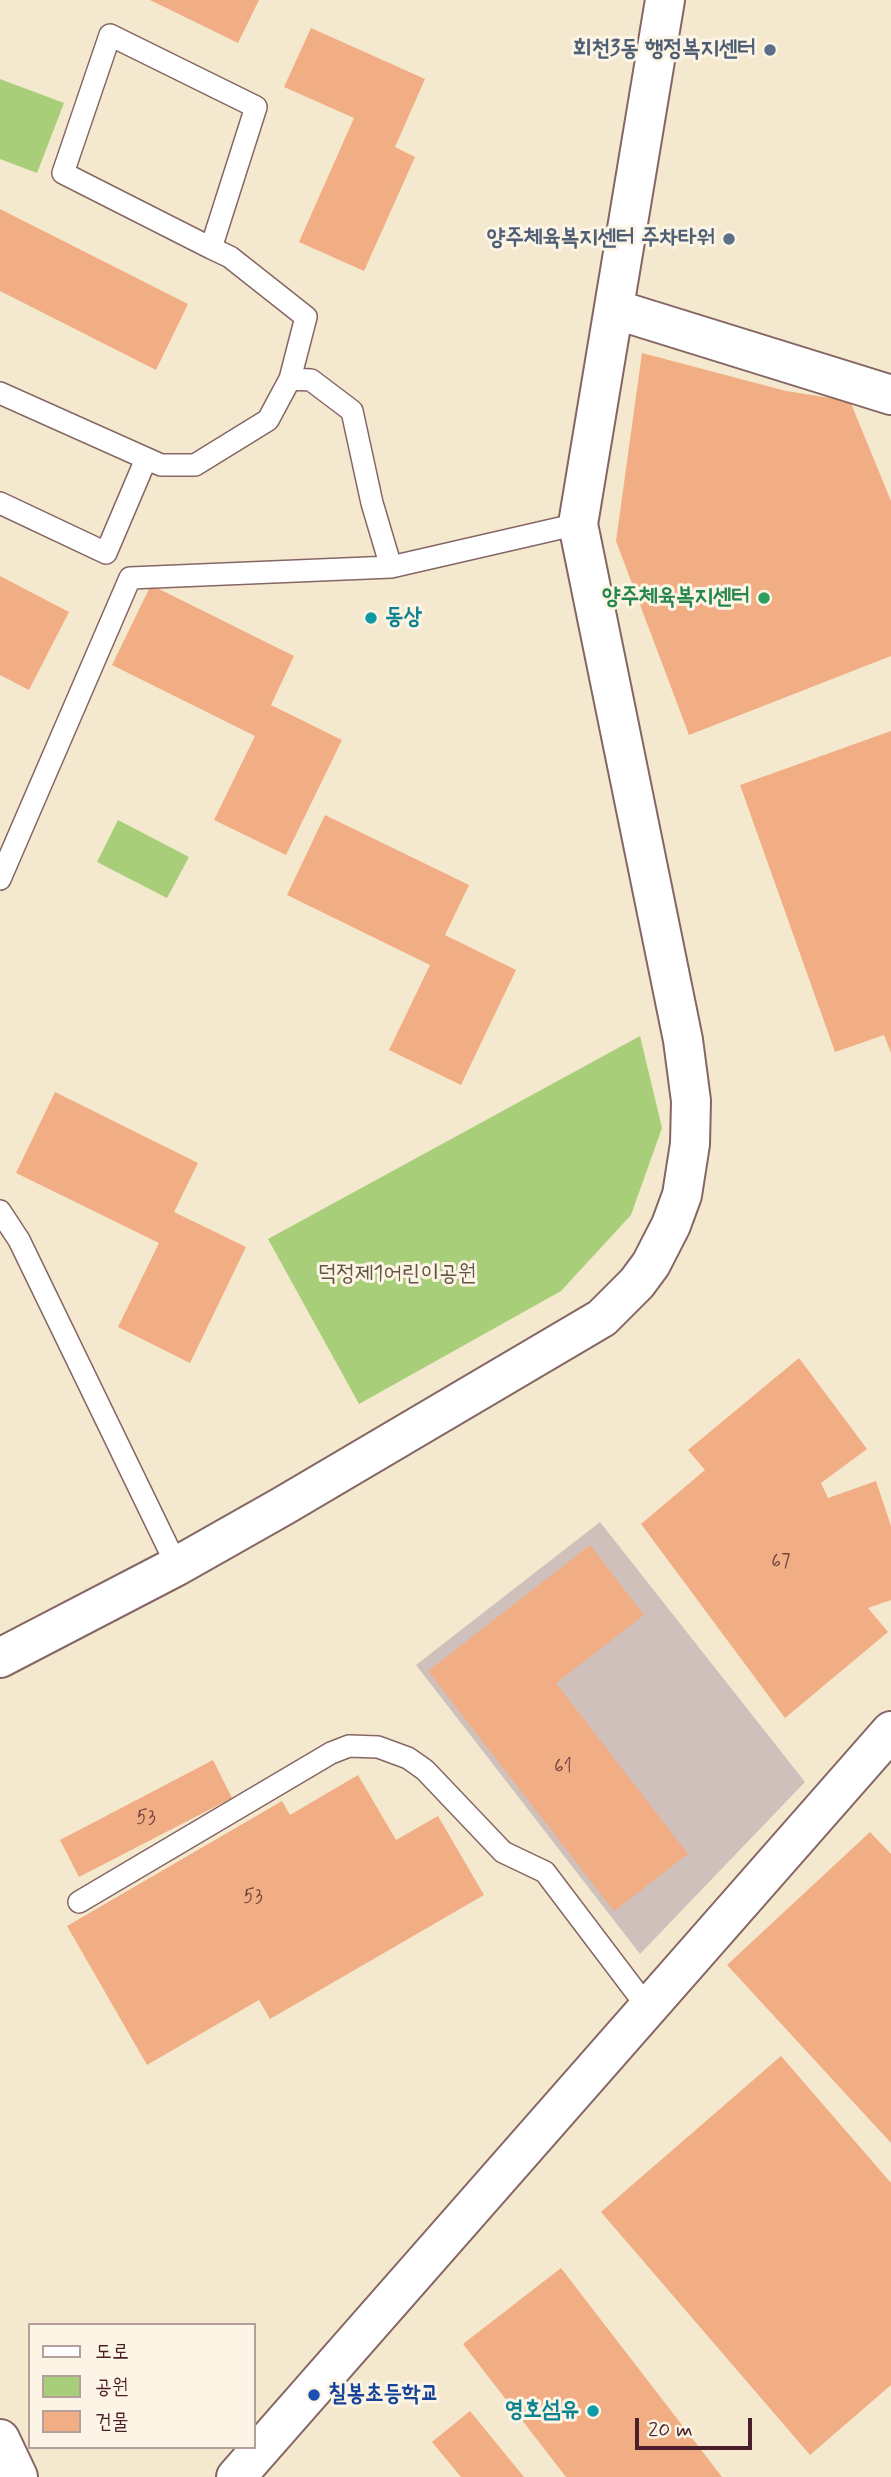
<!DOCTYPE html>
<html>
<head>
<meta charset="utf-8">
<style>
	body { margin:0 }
	#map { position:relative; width:891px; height:2477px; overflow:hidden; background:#f4e9cf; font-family:Mynerve,"Poor Story",sans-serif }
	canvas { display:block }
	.legend { position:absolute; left:28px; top:2323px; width:228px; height:126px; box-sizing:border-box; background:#fcf5e5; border:2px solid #b59f9b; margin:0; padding:9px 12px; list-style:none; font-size:21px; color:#4a1f2b }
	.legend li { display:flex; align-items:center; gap:14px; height:35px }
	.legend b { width:35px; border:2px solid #b59f9b }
	.scale { position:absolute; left:635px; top:2418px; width:117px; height:32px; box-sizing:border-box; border:4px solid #4a1f2b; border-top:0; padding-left:9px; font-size:21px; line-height:24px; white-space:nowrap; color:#4a1f2b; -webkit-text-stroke:5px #fcf5e5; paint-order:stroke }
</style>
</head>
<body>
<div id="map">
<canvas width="891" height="2477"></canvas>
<ul class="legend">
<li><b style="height:9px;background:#fff"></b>도로</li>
<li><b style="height:19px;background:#a8ce79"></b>공원</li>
<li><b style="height:19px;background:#f1ae84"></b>건물</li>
</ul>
<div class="scale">20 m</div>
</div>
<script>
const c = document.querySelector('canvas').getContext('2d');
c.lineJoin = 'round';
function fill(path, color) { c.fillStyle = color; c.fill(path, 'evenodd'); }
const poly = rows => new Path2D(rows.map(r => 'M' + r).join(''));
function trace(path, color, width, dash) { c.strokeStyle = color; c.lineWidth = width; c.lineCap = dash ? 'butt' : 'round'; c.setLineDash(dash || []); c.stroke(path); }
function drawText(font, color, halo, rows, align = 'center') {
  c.font = font + ' Mynerve,"Poor Story",sans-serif'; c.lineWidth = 6; c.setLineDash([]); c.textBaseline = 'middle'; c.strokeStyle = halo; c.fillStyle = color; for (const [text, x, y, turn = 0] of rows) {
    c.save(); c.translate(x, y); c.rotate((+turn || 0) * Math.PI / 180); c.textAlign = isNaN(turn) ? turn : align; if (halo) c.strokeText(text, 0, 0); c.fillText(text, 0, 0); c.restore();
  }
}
const industrial = poly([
	[600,1522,805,1782,640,1954,416,1665]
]);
const green = poly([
	[0,79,64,103,37,173,0,159],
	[118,820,189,857,167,898,97,862],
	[640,1036,662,1128,631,1215,561,1291,359,1404,268,1239]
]);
const building = poly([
	[150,0,259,0,238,43],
	[311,28,425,79,395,147,415,157,364,271,299,242,354,118,284,87],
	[0,209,188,304,156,370,0,291],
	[642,353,786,391,850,401,891,501,891,656,689,735,616,541],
	[0,576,69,612,29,690,0,675],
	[151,585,294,656,271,705,342,740,286,855,214,820,255,736,112,665],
	[891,731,891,1053,884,1035,835,1052,740,785],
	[325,815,469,885,445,935,516,970,461,1085,389,1050,430,965,287,895],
	[55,1092,198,1163,174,1212,246,1247,190,1363,118,1327,159,1243,16,1173],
	[799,1358,867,1449,821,1483,828,1498,876,1481,891,1526,891,1600,868,1608,888,1632,785,1718,641,1524,705,1470,688,1450],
	[590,1545,644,1615,556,1683,688,1854,614,1911,428,1671],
	[213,1760,232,1798,79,1877,60,1840],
	[358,1775,396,1840,438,1816,484,1895,270,2019,259,2000,147,2065,67,1926,282,1801,290,1815],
	[870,1832,891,1854,891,2143,727,1965],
	[781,2056,891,2183,891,2385,810,2455,601,2212],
	[561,2268,722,2477,566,2477,463,2344],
	[470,2411,524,2477,461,2477,432,2442]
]);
const service = poly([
	[211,248,256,107,110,35,63,173,211,248,230,257,306,317,290,379],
	[0,393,161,465,195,465,268,420,290,379,311,380,352,411,372,503,391,567,578,524],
	[0,503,106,553,146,459],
	[0,879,130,578,391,567],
	[0,1211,19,1240,177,1566],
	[79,1902,331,1753,349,1746,378,1747,408,1758,425,1770,503,1852,545,1872,648,2008]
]);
const minor = poly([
	[614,309,891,395],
	[0,1658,177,1566,283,1506,602,1318,637,1283,651,1264,671,1225,682,1195,690,1144,691,1101,683,1040,578,524,665,0],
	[0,2439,18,2477],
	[236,2477,891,1731]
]);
const markers = [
	[770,50,7,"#5c6f8a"],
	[729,239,7,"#5c6f8a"],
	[764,598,7,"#2e9e5b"],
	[371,618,7,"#0f9aa8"],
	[314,2395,7,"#1a4fb4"],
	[593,2411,7,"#0f9aa8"]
];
const numberNames = [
	["67",781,1563],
	["61",563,1768],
	["53",146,1819],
	["53",253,1898]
];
const serviceNames = [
	["회천3동 행정복지센터",756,50],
	["양주체육복지센터 주차타워",715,239]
];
const leisureNames = [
	["양주체육복지센터",750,598]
];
const cultureNames = [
	["동상",385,618],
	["영호섬유",579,2411,"right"]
];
const parkNames = [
	["덕정제1어린이공원",397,1275]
];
const transitNames = [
	["칠봉초등학교",328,2395]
];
fill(industrial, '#d0c0bc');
fill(green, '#a8ce79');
fill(building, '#f1ae84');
trace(service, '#866664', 24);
trace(minor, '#866664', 42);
trace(service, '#fff', 21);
trace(minor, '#fff', 38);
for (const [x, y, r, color] of markers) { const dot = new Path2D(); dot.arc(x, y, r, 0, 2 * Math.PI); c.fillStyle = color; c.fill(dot); trace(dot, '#fcf5e5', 2.5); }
drawText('19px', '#744341', null, numberNames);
drawText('bold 23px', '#4e5e75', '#fcf5e5', serviceNames, 'right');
drawText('bold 23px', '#27864d', '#fcf5e5', leisureNames, 'right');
drawText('bold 23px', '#0d838f', '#fcf5e5', cultureNames, 'left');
drawText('23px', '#665442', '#fcf5e5', parkNames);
drawText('bold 23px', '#164399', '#fcf5e5', transitNames, 'left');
</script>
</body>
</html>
